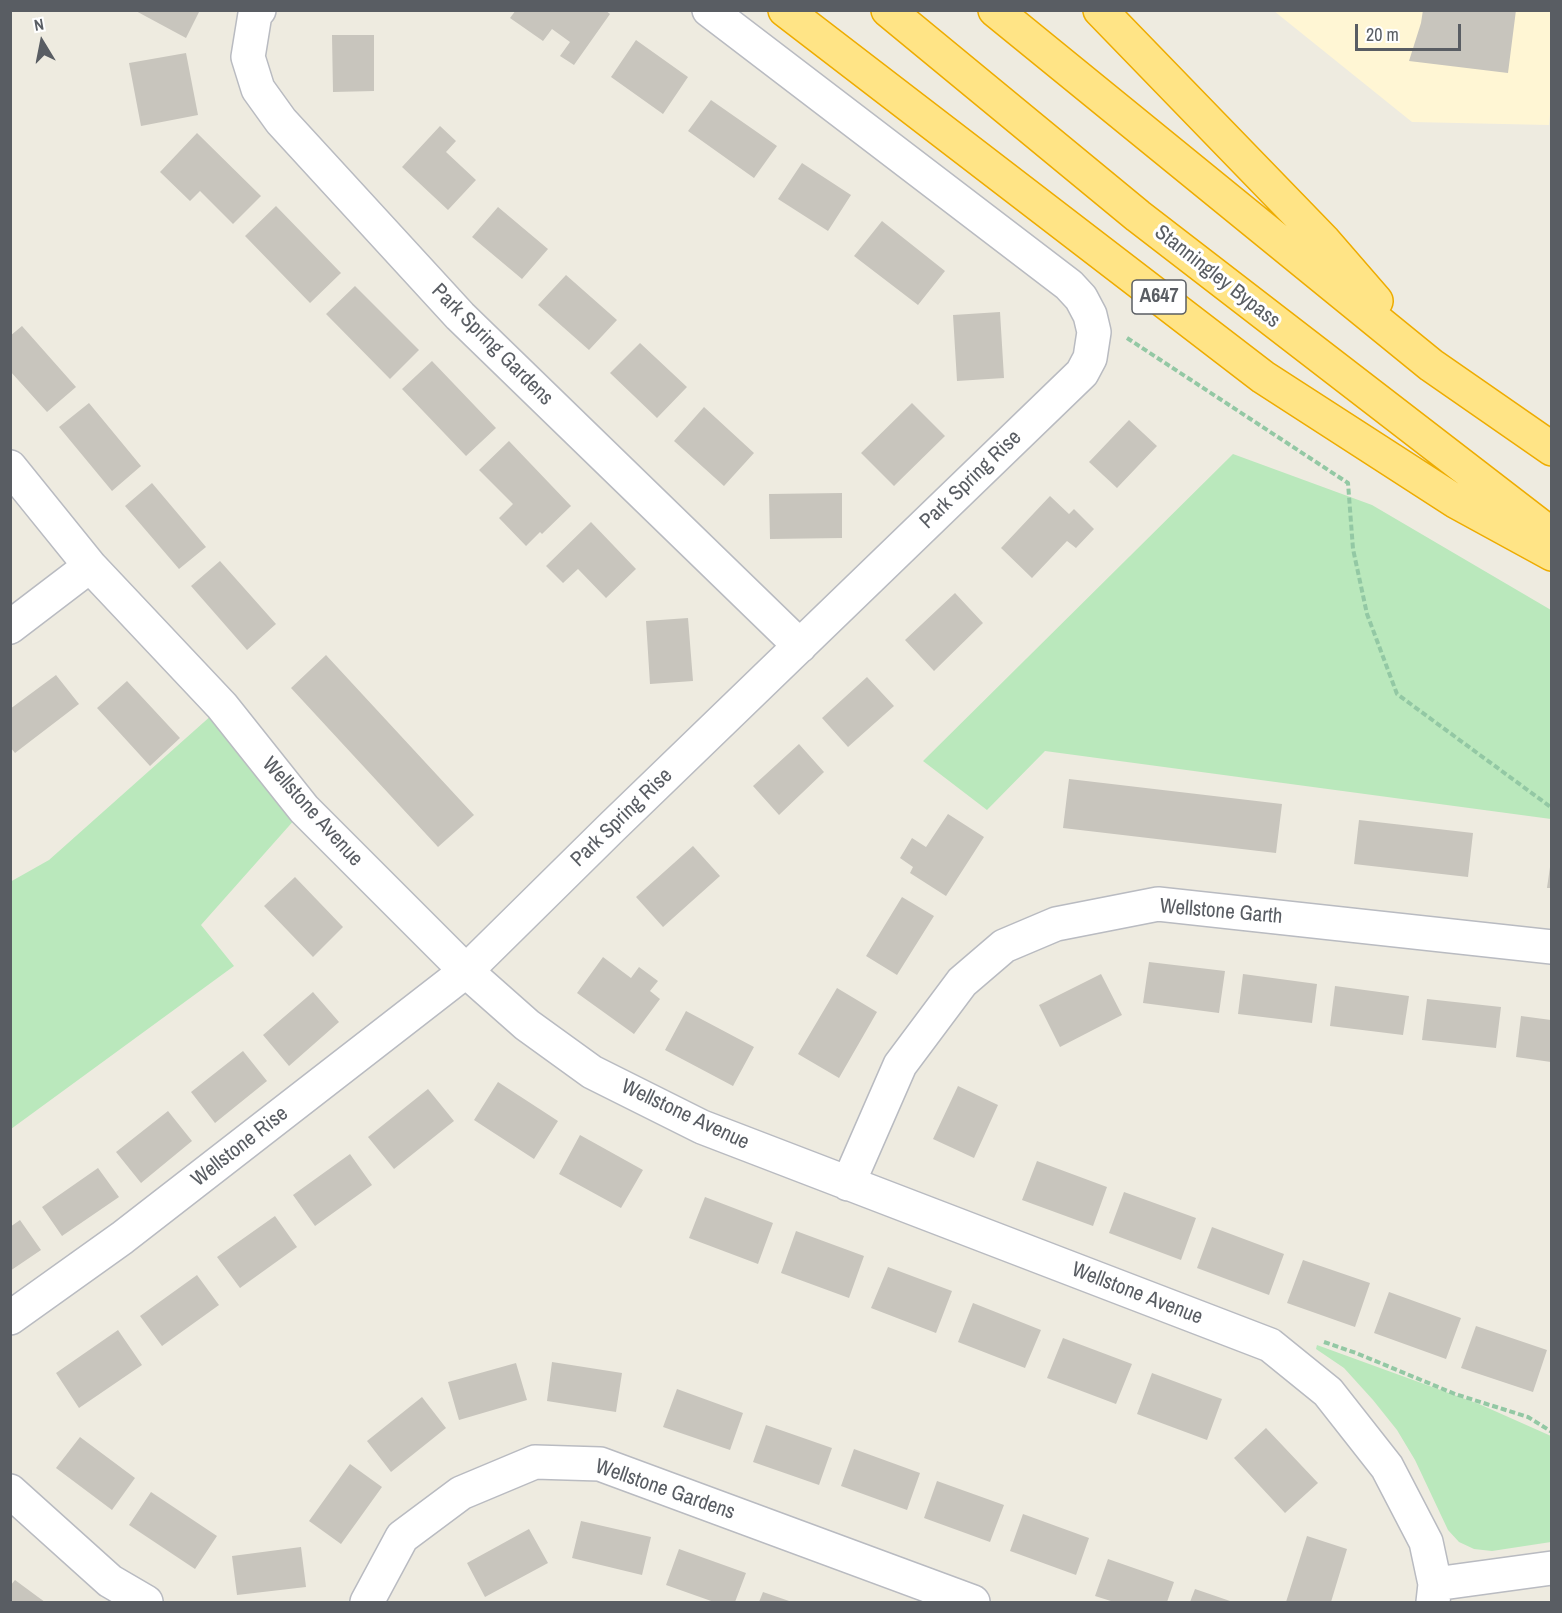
<!DOCTYPE html>
<html>
<head>
<meta charset="utf-8">
<style>
	body { margin:0 }
	#map { position:relative; width:1562px; height:1613px; overflow:hidden; background:#eeebe0; font-family:"Archivo Narrow",sans-serif }
	canvas { display:block }
	.frame { position:absolute; inset:0; border:12px solid #595d63; pointer-events:none }
	.north { position:absolute; left:12px; top:12px; width:60px; height:60px; -webkit-text-stroke:4px #fff; paint-order:stroke; rotate:350deg; font-size:16px; font-weight:700; line-height:24px; text-align:center; color:#595d63 }
	.north::after { content:''; display:block; margin:auto; width:21px; height:27px; background:#595d63; clip-path:polygon(50% 0,100% 100%,50% 72%,0 100%) }
	.scale { position:absolute; left:1355px; top:24px; width:106px; height:27px; box-sizing:border-box; border:3px solid #595d63; border-top:0; padding-left:8px; font-size:18px; line-height:21px; white-space:nowrap; color:#595d63; -webkit-text-stroke:4px #fff; paint-order:stroke }
</style>
</head>
<body>
<div id="map">
<canvas width="1562" height="1613"></canvas>
<div class="frame"></div>
<div class="north">N</div>
<div class="scale">20 m</div>
</div>
<script>
const c = document.querySelector('canvas').getContext('2d');
c.lineJoin = 'round';
function fill(path, color) { c.fillStyle = color; c.fill(path, 'evenodd'); }
const poly = rows => new Path2D(rows.map(r => 'M' + r).join(''));
function trace(path, color, width, dash) { c.strokeStyle = color; c.lineWidth = width; c.lineCap = dash ? 'butt' : 'round'; c.setLineDash(dash || []); c.stroke(path); }
function drawText(font, color, halo, rows, align = 'center') {
  c.font = font + ' "Archivo Narrow",sans-serif'; c.lineWidth = 6; c.setLineDash([]); c.textBaseline = 'middle'; c.strokeStyle = halo; c.fillStyle = color; for (const [text, x, y, turn = 0] of rows) {
    c.save(); c.translate(x, y); c.rotate((+turn || 0) * Math.PI / 180); c.textAlign = isNaN(turn) ? turn : align; if (halo) c.strokeText(text, 0, 0); c.fillText(text, 0, 0); c.restore();
  }
}
const commercial = poly([
	[1274,11,1551,11,1552,93,1549,125,1412,122]
]);
const green = poly([
	[1233,454,1372,505,1551,610,1551,819,1045,751,987,810,923,761],
	[222,706,304,809,201,925,234,966,11,1129,10,882,49,860],
	[1317,1345,1479,1404,1551,1436,1551,1542,1492,1551,1474,1549,1459,1542,1448,1530,1415,1460,1397,1430,1373,1400,1344,1368,1316,1349]
]);
const building = poly([
	[134,10,200,10,186,38],
	[516,10,605,10,610,14,574,65,560,56,570,42,552,29,543,41,510,18],
	[1423,10,1516,10,1508,73,1409,61,1421,23],
	[332,35,374,35,374,91,333,92],
	[636,40,688,77,663,114,611,77],
	[186,53,198,115,141,126,129,63],
	[711,100,777,146,754,178,688,131],
	[440,126,456,141,446,152,476,180,448,210,402,167],
	[197,133,261,196,233,224,200,191,190,201,160,172],
	[802,163,851,195,828,231,778,199],
	[276,206,341,273,310,303,245,236],
	[498,207,548,249,522,279,472,237],
	[882,221,945,271,918,305,854,256],
	[566,275,617,320,589,350,538,305],
	[355,286,419,350,390,379,326,314],
	[1000,312,1004,378,957,381,953,315],
	[22,326,76,387,47,412,10,371,10,336],
	[640,343,687,387,657,418,610,373],
	[432,361,496,428,466,456,402,389],
	[89,403,141,466,112,491,59,427],
	[912,403,945,436,894,486,861,453],
	[704,407,754,453,724,486,674,441],
	[1129,420,1157,446,1117,488,1089,462],
	[509,441,571,506,542,534,540,532,526,546,499,518,513,504,479,470],
	[152,483,206,547,179,569,125,506],
	[842,493,842,538,770,539,769,494],
	[1050,496,1069,514,1074,509,1094,529,1076,548,1067,541,1032,578,1001,548],
	[591,522,636,569,606,598,578,569,563,583,546,566],
	[220,561,276,624,247,650,191,586],
	[955,593,983,623,934,671,905,640],
	[688,618,693,681,650,684,646,621],
	[326,655,474,815,438,847,291,688],
	[56,675,79,704,15,753,10,747,10,709],
	[867,677,894,706,848,747,822,718],
	[127,681,180,738,150,766,97,708],
	[799,744,824,772,779,815,753,786],
	[1069,779,1282,804,1276,853,1063,828],
	[948,814,984,837,946,896,910,873,913,867,900,858,912,838,926,847],
	[1359,820,1473,833,1468,877,1354,864],
	[693,846,720,876,663,927,636,897],
	[1550,867,1551,867,1551,888,1547,888],
	[295,877,343,927,313,957,264,906],
	[902,897,934,916,897,975,866,956],
	[603,957,631,978,639,967,658,981,650,991,660,999,634,1034,577,993],
	[1149,962,1225,971,1219,1013,1143,1003],
	[1101,974,1122,1015,1060,1047,1039,1005],
	[1243,974,1317,984,1312,1023,1238,1014],
	[1335,986,1409,996,1403,1035,1330,1026],
	[837,988,877,1012,839,1078,798,1054],
	[313,992,339,1022,289,1066,263,1035],
	[1427,999,1501,1007,1496,1048,1422,1040],
	[686,1011,754,1047,733,1086,665,1050],
	[1521,1016,1551,1020,1551,1062,1516,1057],
	[243,1051,267,1081,215,1123,191,1092],
	[498,1082,558,1121,534,1159,474,1120],
	[958,1086,998,1105,974,1158,933,1139],
	[428,1089,454,1121,394,1169,368,1137],
	[168,1111,192,1141,141,1183,116,1152],
	[580,1135,643,1170,621,1208,559,1174],
	[350,1154,372,1185,315,1226,293,1195],
	[1037,1161,1107,1187,1093,1226,1022,1200],
	[98,1168,119,1197,62,1236,42,1207],
	[1124,1192,1196,1218,1181,1260,1109,1233],
	[705,1197,773,1223,758,1264,689,1238],
	[275,1216,297,1247,240,1288,217,1257],
	[20,1220,41,1250,10,1271,10,1227],
	[1212,1227,1284,1254,1269,1295,1197,1268],
	[796,1231,864,1256,849,1298,781,1273],
	[1303,1260,1370,1283,1355,1327,1287,1303],
	[888,1267,952,1291,936,1333,871,1308],
	[197,1275,219,1305,162,1346,140,1316],
	[1389,1292,1461,1318,1446,1359,1374,1333],
	[973,1303,1041,1330,1025,1368,958,1342],
	[1476,1326,1547,1350,1533,1392,1461,1368],
	[118,1330,142,1365,79,1408,56,1373],
	[1063,1338,1132,1364,1116,1404,1047,1378],
	[552,1362,622,1373,616,1412,547,1401],
	[516,1363,527,1400,459,1420,448,1382],
	[1152,1373,1222,1399,1207,1440,1137,1414],
	[677,1389,743,1413,730,1450,663,1427],
	[422,1397,446,1428,391,1472,367,1441],
	[766,1425,832,1448,819,1485,753,1462],
	[1266,1428,1318,1483,1285,1513,1234,1458],
	[80,1437,135,1478,112,1510,56,1468],
	[854,1449,920,1473,907,1510,841,1486],
	[350,1464,382,1487,341,1544,309,1521],
	[937,1481,1004,1505,990,1542,924,1518],
	[151,1492,217,1536,195,1569,129,1525],
	[1023,1514,1089,1538,1076,1575,1010,1551],
	[581,1521,651,1537,642,1575,572,1558],
	[529,1529,548,1563,485,1597,467,1563],
	[1307,1536,1347,1549,1331,1602,1286,1602],
	[301,1547,306,1587,237,1595,232,1556],
	[679,1549,746,1573,735,1602,714,1602,666,1585],
	[1108,1559,1174,1582,1167,1602,1114,1602,1095,1596],
	[15,1580,38,1597,45,1602,10,1602,10,1586],
	[1195,1589,1233,1602,1190,1602],
	[763,1592,792,1602,759,1602]
]);
const path = poly([
	[1127,338,1348,483,1353,549,1367,614,1397,694,1552,808],
	[1324,1342,1356,1353,1455,1394,1528,1417,1552,1432]
]);
const street = poly([
	[259,10,255,14,248,57,258,89,281,121,460,316,800,646],
	[10,467,90,566,222,706,304,809,466,971,527,1025,592,1072,702,1127,1270,1345,1328,1392,1387,1467,1426,1542,1435,1584,1433,1602],
	[10,627,90,566],
	[848,1184,900,1065,962,982,1004,946,1056,924,1158,904,1552,947],
	[10,1318,122,1238,466,971,612,827,1082,373,1090,358,1094,332,1090,315,1081,298,1069,285,709,10],
	[10,1491,110,1581,146,1602],
	[1435,1584,1552,1568],
	[367,1602,402,1537,461,1493,535,1462,600,1464,973,1602]
]);
const highway = poly([
	[785,10,1263,377,1455,501,1552,554],
	[888,10,1138,216,1552,535],
	[995,10,1431,365,1552,449],
	[1100,10,1324,241,1376,301]
]);
const shields = [
	[1159,297,54]
];
const shieldNames = [
	["A647",1159,297]
];
const streetNames = [
	["Stanningley Bypass",1217,277,38],
	["Park Spring Gardens",492,345,45],
	["Park Spring Rise",971,480,-44],
	["Wellstone Avenue",312,812,48],
	["Park Spring Rise",622,818,-44],
	["Wellstone Garth",1221,912,5],
	["Wellstone Avenue",685,1115,25],
	["Wellstone Rise",240,1147,-38],
	["Wellstone Avenue",1137,1294,21],
	["Wellstone Gardens",665,1490,19]
];
fill(commercial, '#fff6d4');
fill(green, '#bae8bc');
fill(building, '#c8c5bd');
trace(street, '#b9bbc1', 36);
trace(highway, '#eeac00', 36);
trace(path, '#93c8a4', 4, [6, 3]);
trace(street, '#fff', 33);
trace(highway, '#ffe486', 33);
for (const [x, y, w] of shields) { const box = new Path2D(); box.roundRect(x - w / 2, y - 17, w, 34, 4.5); c.fillStyle = '#fff'; c.fill(box); trace(box, '#595d63', 1.5); }
drawText('bold 20px', '#595d63', null, shieldNames);
drawText('21px', '#595d63', '#fff', streetNames);
</script>
</body>
</html>
